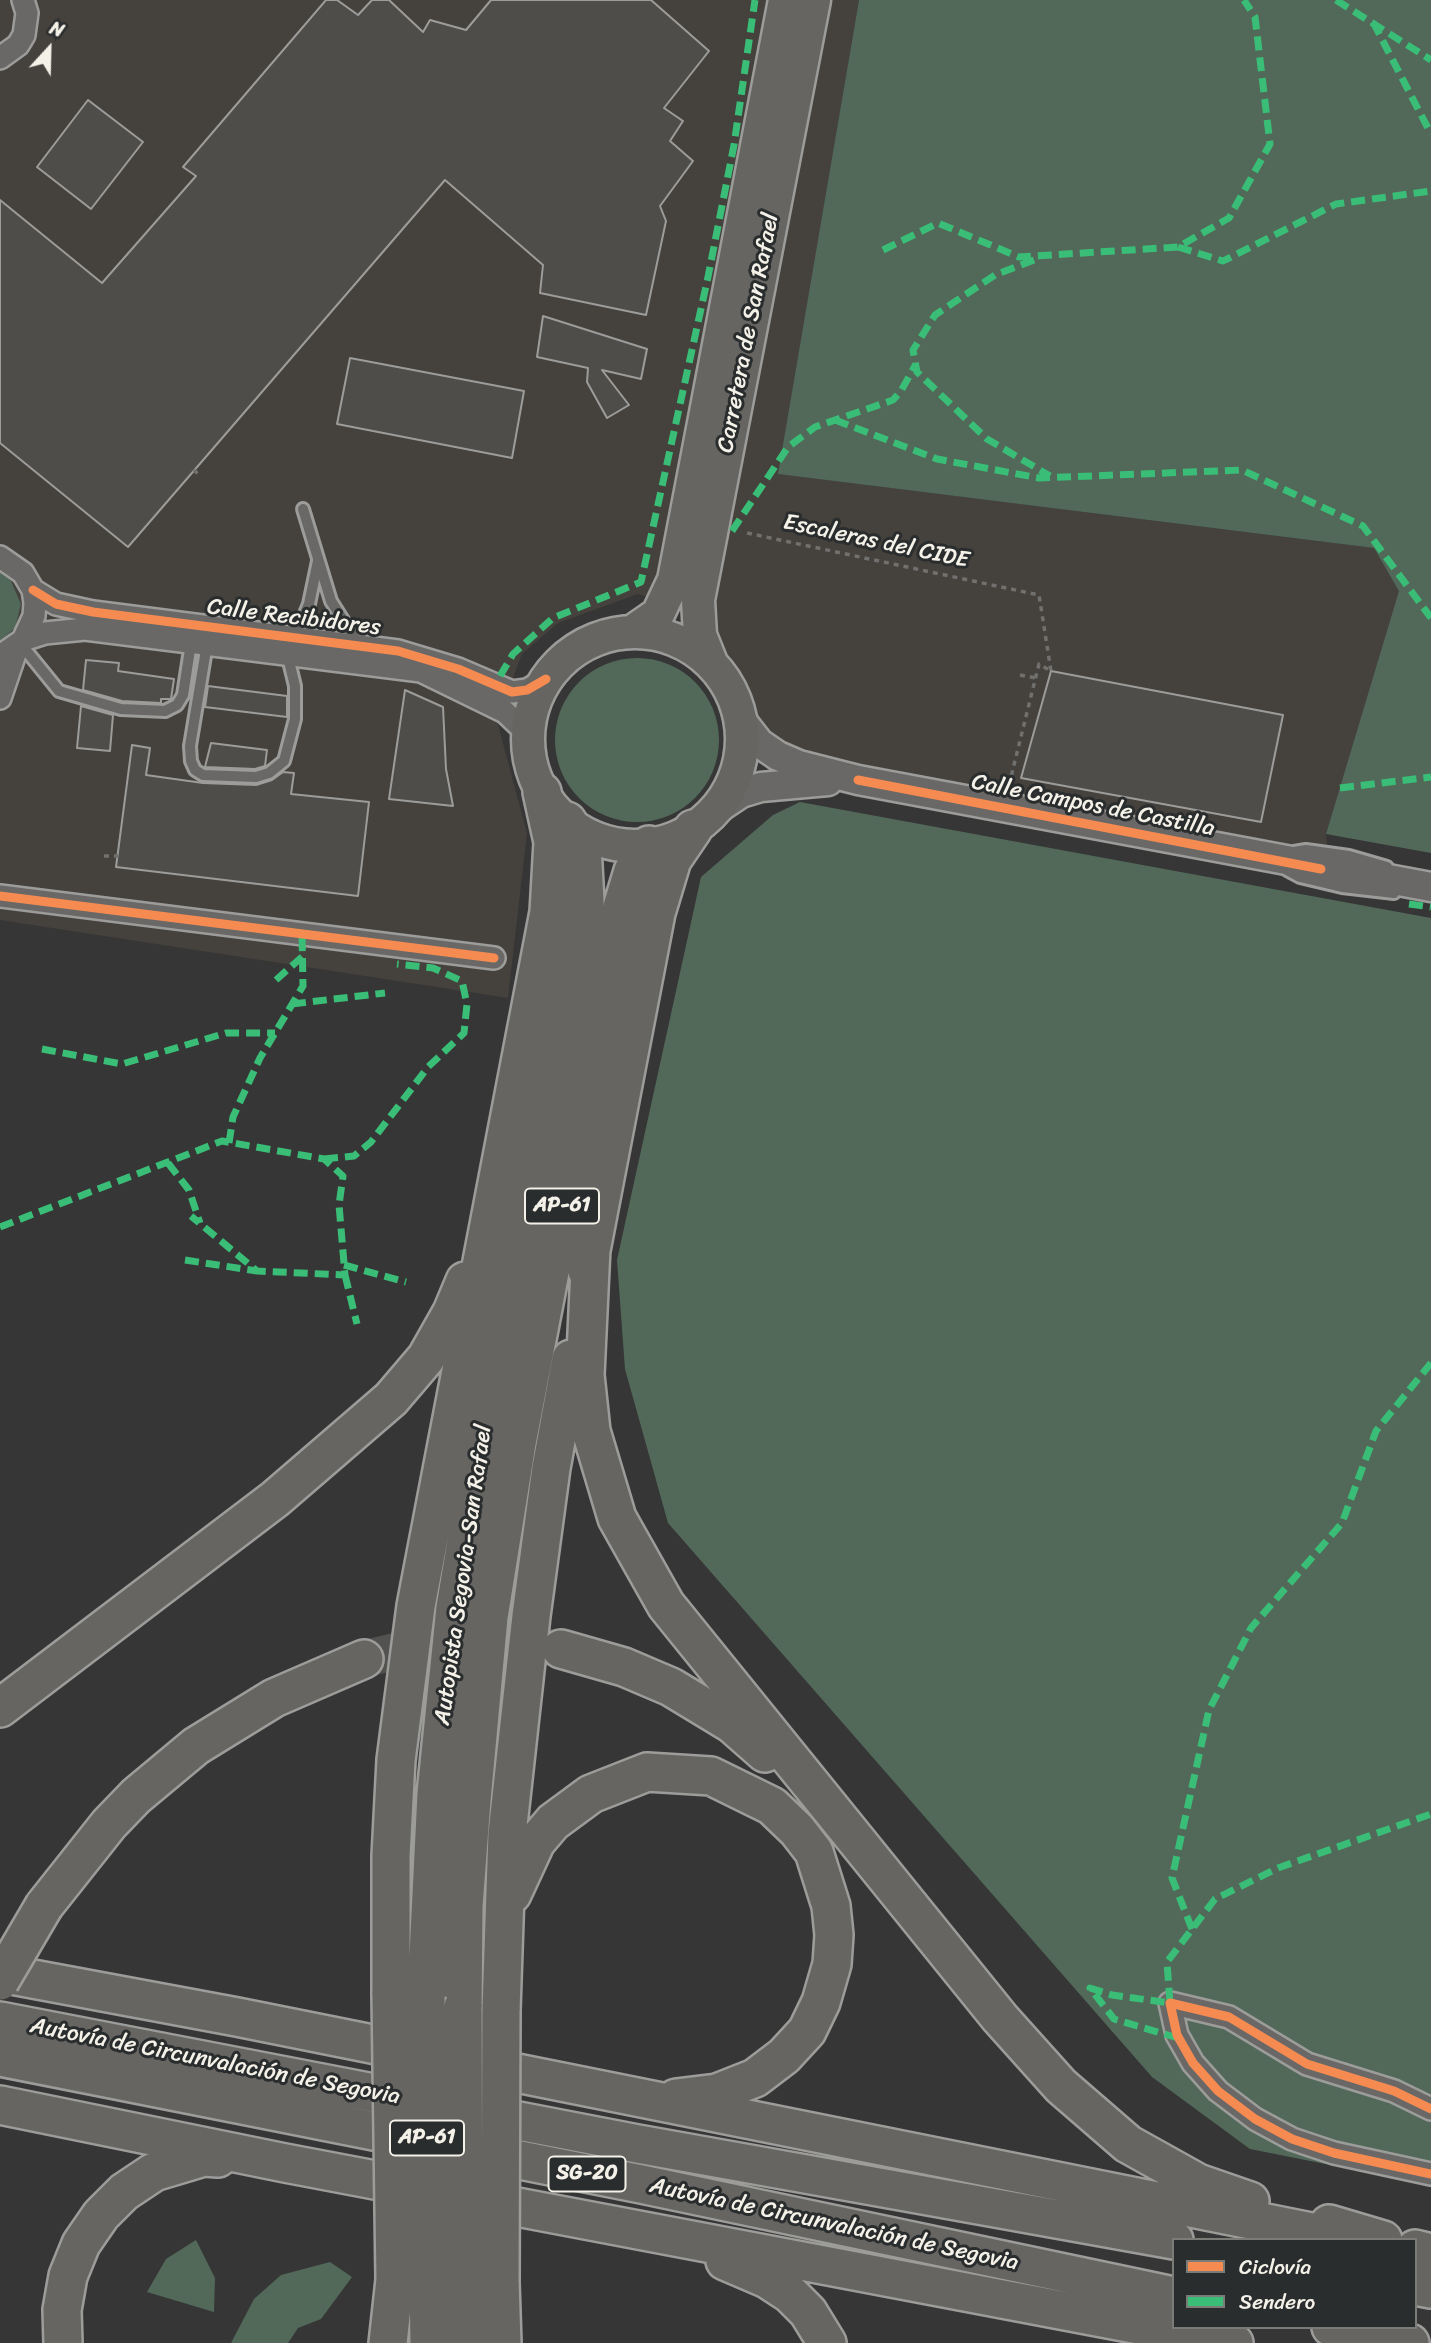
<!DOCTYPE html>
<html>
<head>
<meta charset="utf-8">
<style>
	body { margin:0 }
	#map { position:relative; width:1431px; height:2343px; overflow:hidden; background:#363636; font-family:Sriracha,sans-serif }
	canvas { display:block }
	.legend { position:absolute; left:1172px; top:2238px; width:245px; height:91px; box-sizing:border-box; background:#2a2d2e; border:2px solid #7b7b78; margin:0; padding:9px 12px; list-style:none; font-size:21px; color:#f4f1e8 }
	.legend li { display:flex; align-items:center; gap:14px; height:35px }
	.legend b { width:35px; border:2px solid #7b7b78 }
	.north { position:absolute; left:14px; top:14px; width:70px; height:70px; -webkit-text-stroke:5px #2a2d2e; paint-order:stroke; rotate:22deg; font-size:19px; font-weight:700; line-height:28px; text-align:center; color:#f4f1e8 }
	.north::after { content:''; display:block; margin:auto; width:24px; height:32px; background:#f4f1e8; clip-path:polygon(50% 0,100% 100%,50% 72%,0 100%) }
</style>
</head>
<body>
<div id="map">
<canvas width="1431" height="2343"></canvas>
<ul class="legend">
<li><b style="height:9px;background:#f68b52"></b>Ciclovía</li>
<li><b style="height:9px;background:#3abd76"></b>Sendero</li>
</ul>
<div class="north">N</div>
</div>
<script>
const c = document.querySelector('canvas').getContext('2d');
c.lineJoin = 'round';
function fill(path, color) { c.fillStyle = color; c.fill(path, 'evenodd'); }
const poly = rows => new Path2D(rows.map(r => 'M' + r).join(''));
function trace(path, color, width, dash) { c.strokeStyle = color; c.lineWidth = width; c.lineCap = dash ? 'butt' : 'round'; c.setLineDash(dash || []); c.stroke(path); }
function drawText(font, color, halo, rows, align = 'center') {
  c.font = font + ' Sriracha,sans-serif'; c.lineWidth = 6; c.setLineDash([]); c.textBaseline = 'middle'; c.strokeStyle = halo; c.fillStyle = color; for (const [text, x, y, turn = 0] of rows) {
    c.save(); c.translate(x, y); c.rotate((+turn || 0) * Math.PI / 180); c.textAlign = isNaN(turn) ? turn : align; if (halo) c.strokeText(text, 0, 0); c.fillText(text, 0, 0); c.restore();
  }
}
const built = poly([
	[0,0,859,0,779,474,1374,548,1400,591,1326,834,1328,856,819,760,780,746,757,727,747,690,720,647,706,612,638,594,558,623,522,654,497,721,527,833,508,998,0,920]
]);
const green = poly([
	[859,0,1431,0,1431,853,1326,834,1399,591,1374,548,778,474],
	[0,572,11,581,21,604,15,628,0,641],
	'555 740a82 82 0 1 1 164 0a82 82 0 1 1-164 0Z',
	[800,802,1431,918,1431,2185,1250,2149,1152,2077,668,1523,625,1369,617,1260,701,877,773,815],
	[196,2240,215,2278,214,2312,147,2292,166,2259],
	[330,2262,352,2277,321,2319,298,2328,288,2343,231,2343,254,2299,281,2275]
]);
const building = poly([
	[326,0,337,0,358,15,372,0,389,0,423,32,430,20,466,30,491,0,651,0,709,51,664,108,683,121,670,141,693,161,660,206,666,221,646,315,540,293,543,265,445,180,128,547,0,443,0,200,102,283,196,176,183,167,326,0],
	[88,100,143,142,91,209,37,167,88,100],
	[543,316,647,349,641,379,602,370,629,405,607,418,587,382,588,368,537,357,543,316],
	[350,358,524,391,512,458,337,424,350,358],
	[86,660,119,663,118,671,174,679,171,699,161,699,161,703,122,701,83,690,86,660],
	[1051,671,1283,715,1261,822,1021,778,1051,671],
	[208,686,287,696,287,717,205,707,208,686],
	[405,690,443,707,446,769,453,806,389,799,405,690],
	[81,706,113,715,110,751,77,748,81,706],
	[211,743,267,750,265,766,255,769,205,767,211,743],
	[132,745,150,748,146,775,203,783,256,785,272,780,283,772,294,773,291,794,369,802,358,896,116,867,132,745]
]);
const motorwayTunnel = poly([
	[364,1659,418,1646,468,1641,515,1642,560,1649]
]);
const path = poly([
	[194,470,200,476],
	[747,533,1039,595,1051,671],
	[1020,675,1036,678],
	[1009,785,1039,664,1051,671],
	[104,856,118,856]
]);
const service = poly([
	[303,509,331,601,358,644],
	[290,637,302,621,309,604,318,561],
	[20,643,59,691,121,709,165,711,177,705,183,695,191,643],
	[207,644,190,746,191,761,195,770,203,775,256,777,269,773,284,761,295,719,295,686,287,653],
	[1294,852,1306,850,1349,856,1387,867],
	[1287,870,1300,877,1342,887,1394,893]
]);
const minor = poly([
	[0,58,18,45,24,35,27,13,23,0],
	[0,557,23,573,33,590,35,603,34,616,23,640,0,656],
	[33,590,56,604,93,612,398,651,458,669,512,692,527,690,546,679],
	[23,640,45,633,85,629,421,671,505,712,528,734],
	[0,698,18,645],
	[0,896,494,958],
	[1431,2109,1394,2091,1307,2064,1229,2017,1170,2003,1177,2035,1193,2063,1218,2091,1255,2119,1292,2139,1334,2153,1431,2174]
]);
const secondary = poly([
	[741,720,759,743,778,756,799,765,858,780,1431,887],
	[717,809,741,793,761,787,828,781]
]);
const primary = poly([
	'528 739a107 107 0 1 1 214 0a107 107 0 1 1-214 0Z',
	[632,632,658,614,674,580,785,0],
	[712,665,700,635,698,600,814,0]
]);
const motorway = poly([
	[591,1248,585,1375,591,1431,617,1518,666,1605,1000,2018,1061,2086,1128,2144,1198,2183,1250,2201],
	[587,1271,656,913,672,860,693,829],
	[561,1649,624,1667,671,1687,732,1724,765,1753],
	[0,1708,275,1499,391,1399,426,1358,452,1312,465,1281],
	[512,1894,536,1842,553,1822,591,1794,647,1772,711,1776,772,1806,797,1830,814,1852,831,1906,834,1935,832,1964,821,2002,807,2031,784,2056,755,2078,717,2093,676,2098],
	[44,1906,109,1824,136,1796,196,1746,274,1698,364,1659],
	[0,1973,237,2017,1351,2240],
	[391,1995,391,1856,396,1760,416,1606,549,912,553,842,542,792],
	[426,1997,436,1794,455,1608,484,1434,585,902,582,846,567,821],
	[463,2007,464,1906,472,1800,489,1617,517,1443,617,924,633,871,649,845],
	[501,2010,507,1834,531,1616,551,1468,571,1359],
	[0,2021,638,2144,1174,2240],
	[0,2057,641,2184,1174,2296],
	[0,2105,285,2163,1234,2343],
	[1329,2224,1383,2240],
	[1415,2249,1431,2253],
	[725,2261,767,2279,790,2294,808,2312,827,2343],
	[428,2280,429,2343],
	[464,2281,465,2343],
	[500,2282,502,2343],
	[1415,2286,1431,2289],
	[1331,2327,1410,2343],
	[63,2343,62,2310,68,2276,81,2244,101,2215,124,2192,154,2172,204,2157,218,2158],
	[388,2343,395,2280]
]);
const motorwayBridge = poly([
	[0,1981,44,1906],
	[391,1995,395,2280],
	[426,1997,428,2280],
	[463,2007,464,2281],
	[500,2282,501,2010]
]);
const quiet = poly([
	[1336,0,1431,60],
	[1373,22,1431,134],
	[1178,247,1223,261,1336,204,1431,191],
	[883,250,938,223,1019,257,1178,247,1229,218,1270,144,1255,17,1244,0],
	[1034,260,995,275,935,315,913,350,917,372,987,439,1050,476],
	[835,420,937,459,1039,478,1242,470,1363,526,1431,618],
	[732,531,788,447,815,427,893,400,901,391,916,364],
	[500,676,513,654,553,618,641,582,708,277,734,145,755,0],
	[1340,788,1431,777],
	[1409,904,1431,907],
	[276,980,303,956],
	[292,1004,385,993],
	[42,1049,122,1064,226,1033,275,1033],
	[229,1143,233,1117,260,1058,303,986,302,934],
	[324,1159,354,1156,371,1142,428,1067,464,1033,467,1004,462,981,433,968,397,964],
	[168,1163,189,1190,200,1223],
	[0,1227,222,1141,324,1159,343,1176,339,1205,345,1275,257,1271,191,1216],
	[185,1260,257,1271],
	[344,1265,406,1282],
	[345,1275,357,1324],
	[1192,1929,1172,1878,1209,1710,1251,1628,1342,1523,1376,1431,1431,1363],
	[1178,2038,1114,2019,1090,1988,1112,1995,1170,2003,1167,1962,1215,1899,1278,1868,1431,1814]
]);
const cycleway = poly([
	[33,590,56,604,93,612,398,651,458,669,512,692,527,690,546,679],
	[858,780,1321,869],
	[0,896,494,958],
	[1431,2109,1394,2091,1307,2064,1229,2017,1170,2003,1177,2035,1193,2063,1218,2091,1255,2119,1292,2139,1334,2153,1431,2174]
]);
const shields = [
	[562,1206,74],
	[427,2138,74],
	[587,2174,77]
];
const shieldNames = [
	["AP-61",562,1206],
	["AP-61",427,2138],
	["SG-20",587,2174]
];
const streetNames = [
	["Carretera de San Rafael",749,333,-79],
	["Escaleras del CIDE",876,542,12],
	["Calle Recibidores",294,618,7],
	["Calle Campos de Castilla",1093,806,11],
	["Autopista Segovia-San Rafael",464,1575,-82],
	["Autovía de Circunvalación de Segovia",215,2062,11],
	["Autovía de Circunvalación de Segovia",834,2225,12]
];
fill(built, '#45413d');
fill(green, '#52695a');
fill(building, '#4f4d4a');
trace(building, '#9c9c9a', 2);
trace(motorwayTunnel, '#525251', 37, [37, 18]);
trace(service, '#9c9c9a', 16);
trace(minor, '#9c9c9a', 26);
trace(secondary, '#9c9c9a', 33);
trace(primary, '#9c9c9a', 37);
trace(motorway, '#9c9c9a', 42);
trace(path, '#70706f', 3.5, [5, 5]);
trace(service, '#696866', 10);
trace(minor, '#696866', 21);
trace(secondary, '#696866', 28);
trace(primary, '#666562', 32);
trace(motorway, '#666562', 37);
trace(motorwayBridge, '#9c9c9a', 42, []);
trace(motorwayBridge, '#666562', 37);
trace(quiet, '#3abd76', 7, [14, 7]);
trace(cycleway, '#f68b52', 9);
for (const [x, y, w] of shields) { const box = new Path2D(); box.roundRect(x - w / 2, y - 17.5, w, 35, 5); c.fillStyle = '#2a2d2e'; c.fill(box); trace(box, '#f4f1e8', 2); }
drawText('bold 21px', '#f4f1e8', null, shieldNames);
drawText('23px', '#f4f1e8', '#2a2d2e', streetNames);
</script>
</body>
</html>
